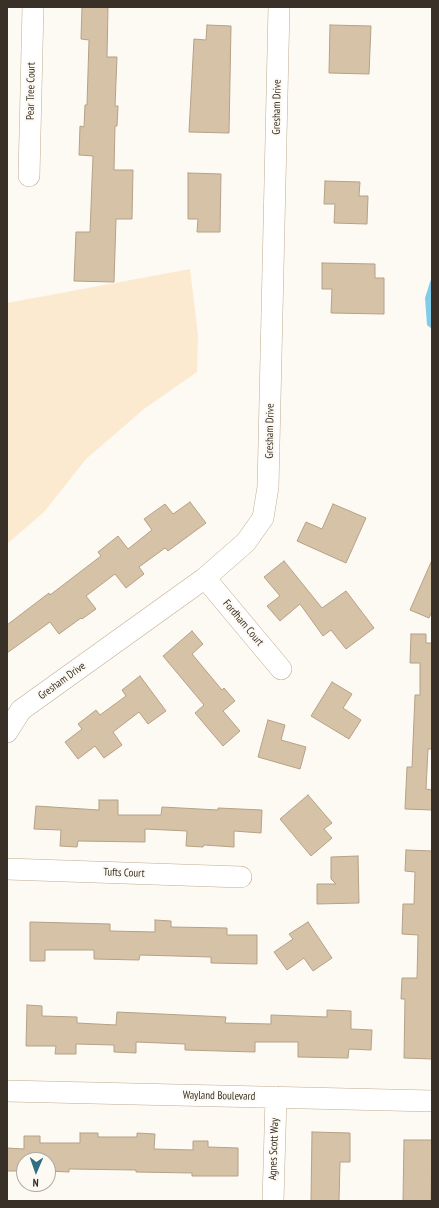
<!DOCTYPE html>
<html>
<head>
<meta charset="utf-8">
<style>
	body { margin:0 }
	#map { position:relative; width:439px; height:1208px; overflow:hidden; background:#fdf9f3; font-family:"PT Sans Narrow",sans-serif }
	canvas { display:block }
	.frame { position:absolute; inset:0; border:8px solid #393127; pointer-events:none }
	.north { position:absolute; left:16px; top:1152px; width:40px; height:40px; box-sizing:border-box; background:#fdf9f3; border:1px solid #afa9a1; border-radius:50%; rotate:182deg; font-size:11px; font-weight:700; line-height:16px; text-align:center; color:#393127 }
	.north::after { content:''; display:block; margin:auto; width:14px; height:18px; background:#306e84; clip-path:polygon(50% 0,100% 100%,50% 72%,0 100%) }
</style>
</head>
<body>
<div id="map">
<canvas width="439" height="1208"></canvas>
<div class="frame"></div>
<div class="north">N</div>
</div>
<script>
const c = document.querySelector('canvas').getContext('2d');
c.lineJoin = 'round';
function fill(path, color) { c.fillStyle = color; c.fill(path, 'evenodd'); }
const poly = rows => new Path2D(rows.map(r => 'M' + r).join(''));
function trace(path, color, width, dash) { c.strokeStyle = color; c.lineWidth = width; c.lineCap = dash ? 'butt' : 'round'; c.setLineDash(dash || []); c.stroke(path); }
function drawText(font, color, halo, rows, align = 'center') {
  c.font = font + ' "PT Sans Narrow",sans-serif'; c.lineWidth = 4; c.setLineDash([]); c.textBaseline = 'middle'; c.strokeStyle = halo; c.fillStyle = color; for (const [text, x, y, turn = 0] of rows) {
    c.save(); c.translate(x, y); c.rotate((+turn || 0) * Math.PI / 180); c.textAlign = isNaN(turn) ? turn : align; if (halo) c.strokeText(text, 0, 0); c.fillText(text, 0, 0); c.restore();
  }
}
const green = poly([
	[190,269,198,335,197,372,144,409,86,459,44,512,7,544,7,303]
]);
const water = poly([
	[432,276,432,329,427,325,425,298]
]);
const building = poly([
	[82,7,108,7,107,57,117,57,115,106,118,106,117,126,115,126,114,170,133,170,132,219,116,219,114,282,74,281,76,232,90,232,93,156,79,155,80,126,84,127,85,105,87,105,89,40,81,39,82,7],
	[207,25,231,26,229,133,189,132,194,39,206,40,207,25],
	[330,25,371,26,369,74,329,73,330,25],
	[188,173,221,174,220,232,197,232,198,219,188,219,188,173],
	[325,181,360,182,359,196,368,196,367,224,334,223,335,204,324,204,325,181],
	[322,263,375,264,375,278,384,278,384,314,331,313,332,289,322,289,322,263],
	[190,502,206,523,168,551,165,548,139,567,144,574,126,588,115,574,86,596,96,609,82,619,81,618,59,634,50,622,7,653,7,625,49,593,50,595,101,556,98,552,118,536,128,549,152,530,144,519,165,504,173,514,190,502],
	[333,504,366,518,346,563,297,541,306,522,322,529,333,504],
	[432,560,432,611,429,618,410,610,432,560],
	[284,561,322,608,346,591,374,628,346,649,331,630,323,636,300,604,280,621,267,606,280,596,264,577,284,561],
	[192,631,203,644,192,654,222,690,224,688,235,701,223,711,240,731,223,746,195,713,204,705,163,656,192,631],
	[411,634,426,634,426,643,432,643,432,749,428,749,426,789,432,790,432,810,405,809,407,767,412,767,415,695,420,695,420,663,410,663,411,634],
	[140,676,166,711,148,724,139,712,113,732,122,745,104,758,95,746,78,759,65,742,82,729,78,724,96,710,100,715,126,696,122,690,140,676],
	[332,682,352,694,343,708,361,720,349,739,311,716,332,682],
	[268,720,285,725,281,740,306,747,300,769,258,757,268,720],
	[308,795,332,823,324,829,332,838,311,856,280,819,308,795],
	[99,800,118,800,118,815,161,815,162,807,218,810,218,808,262,810,261,833,234,831,234,847,204,845,203,847,186,846,187,831,145,829,145,842,78,841,77,847,60,846,61,830,34,829,36,806,99,810,99,800],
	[406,850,432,851,432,1059,404,1058,405,999,401,999,402,978,417,978,418,935,402,934,403,904,414,904,415,872,405,871,406,850],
	[358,856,359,903,317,904,317,884,336,884,331,879,331,857,358,856],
	[155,920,171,921,171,927,227,928,227,935,257,935,257,964,211,963,211,957,140,955,139,960,94,959,94,950,45,950,45,961,30,961,30,922,110,924,110,931,155,932,155,920],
	[308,922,332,958,313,971,304,958,287,970,274,952,293,939,289,934,308,922],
	[27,1005,42,1006,42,1016,77,1017,77,1023,116,1025,117,1012,226,1017,225,1023,271,1024,271,1015,327,1017,327,1010,351,1011,351,1029,372,1030,371,1050,349,1049,348,1058,298,1057,298,1042,255,1042,255,1052,185,1050,185,1044,136,1042,136,1053,114,1052,114,1045,76,1044,76,1054,55,1054,56,1046,26,1046,27,1005],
	[312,1132,350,1133,350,1162,340,1162,339,1201,311,1201,312,1132],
	[80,1133,98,1133,98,1137,137,1137,137,1133,155,1134,154,1149,193,1150,193,1141,208,1141,208,1147,238,1148,238,1176,192,1176,192,1173,136,1172,136,1170,69,1169,69,1172,48,1171,48,1160,24,1160,24,1171,7,1171,7,1148,24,1149,24,1136,40,1136,40,1143,80,1143,80,1133],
	[404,1140,432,1140,431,1201,403,1201,404,1140]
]);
const minor = poly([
	[29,176,33,7],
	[205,578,281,669],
	[7,732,21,710,205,578,246,542,263,518,268,487,279,7],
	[7,869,241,877],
	[7,1091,432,1101],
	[273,1201,276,1097]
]);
const streetNames = [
	["Pear Tree Court",31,91,-89],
	["Gresham Drive",277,107,-89],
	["Gresham Drive",270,431,-89],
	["Fordham Court",243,623,50],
	["Gresham Drive",62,681,-36],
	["Tufts Court",124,873,2],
	["Wayland Boulevard",219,1096,1],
	["Agnes Scott Way",274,1149,-88]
];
fill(green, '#fbead0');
fill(water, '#82cce7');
fill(building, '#d6c3a7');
trace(building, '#b4a186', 1);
trace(minor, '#bfac92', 22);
trace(minor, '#fff', 21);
drawText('11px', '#393127', '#fdf9f3', streetNames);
</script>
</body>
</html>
